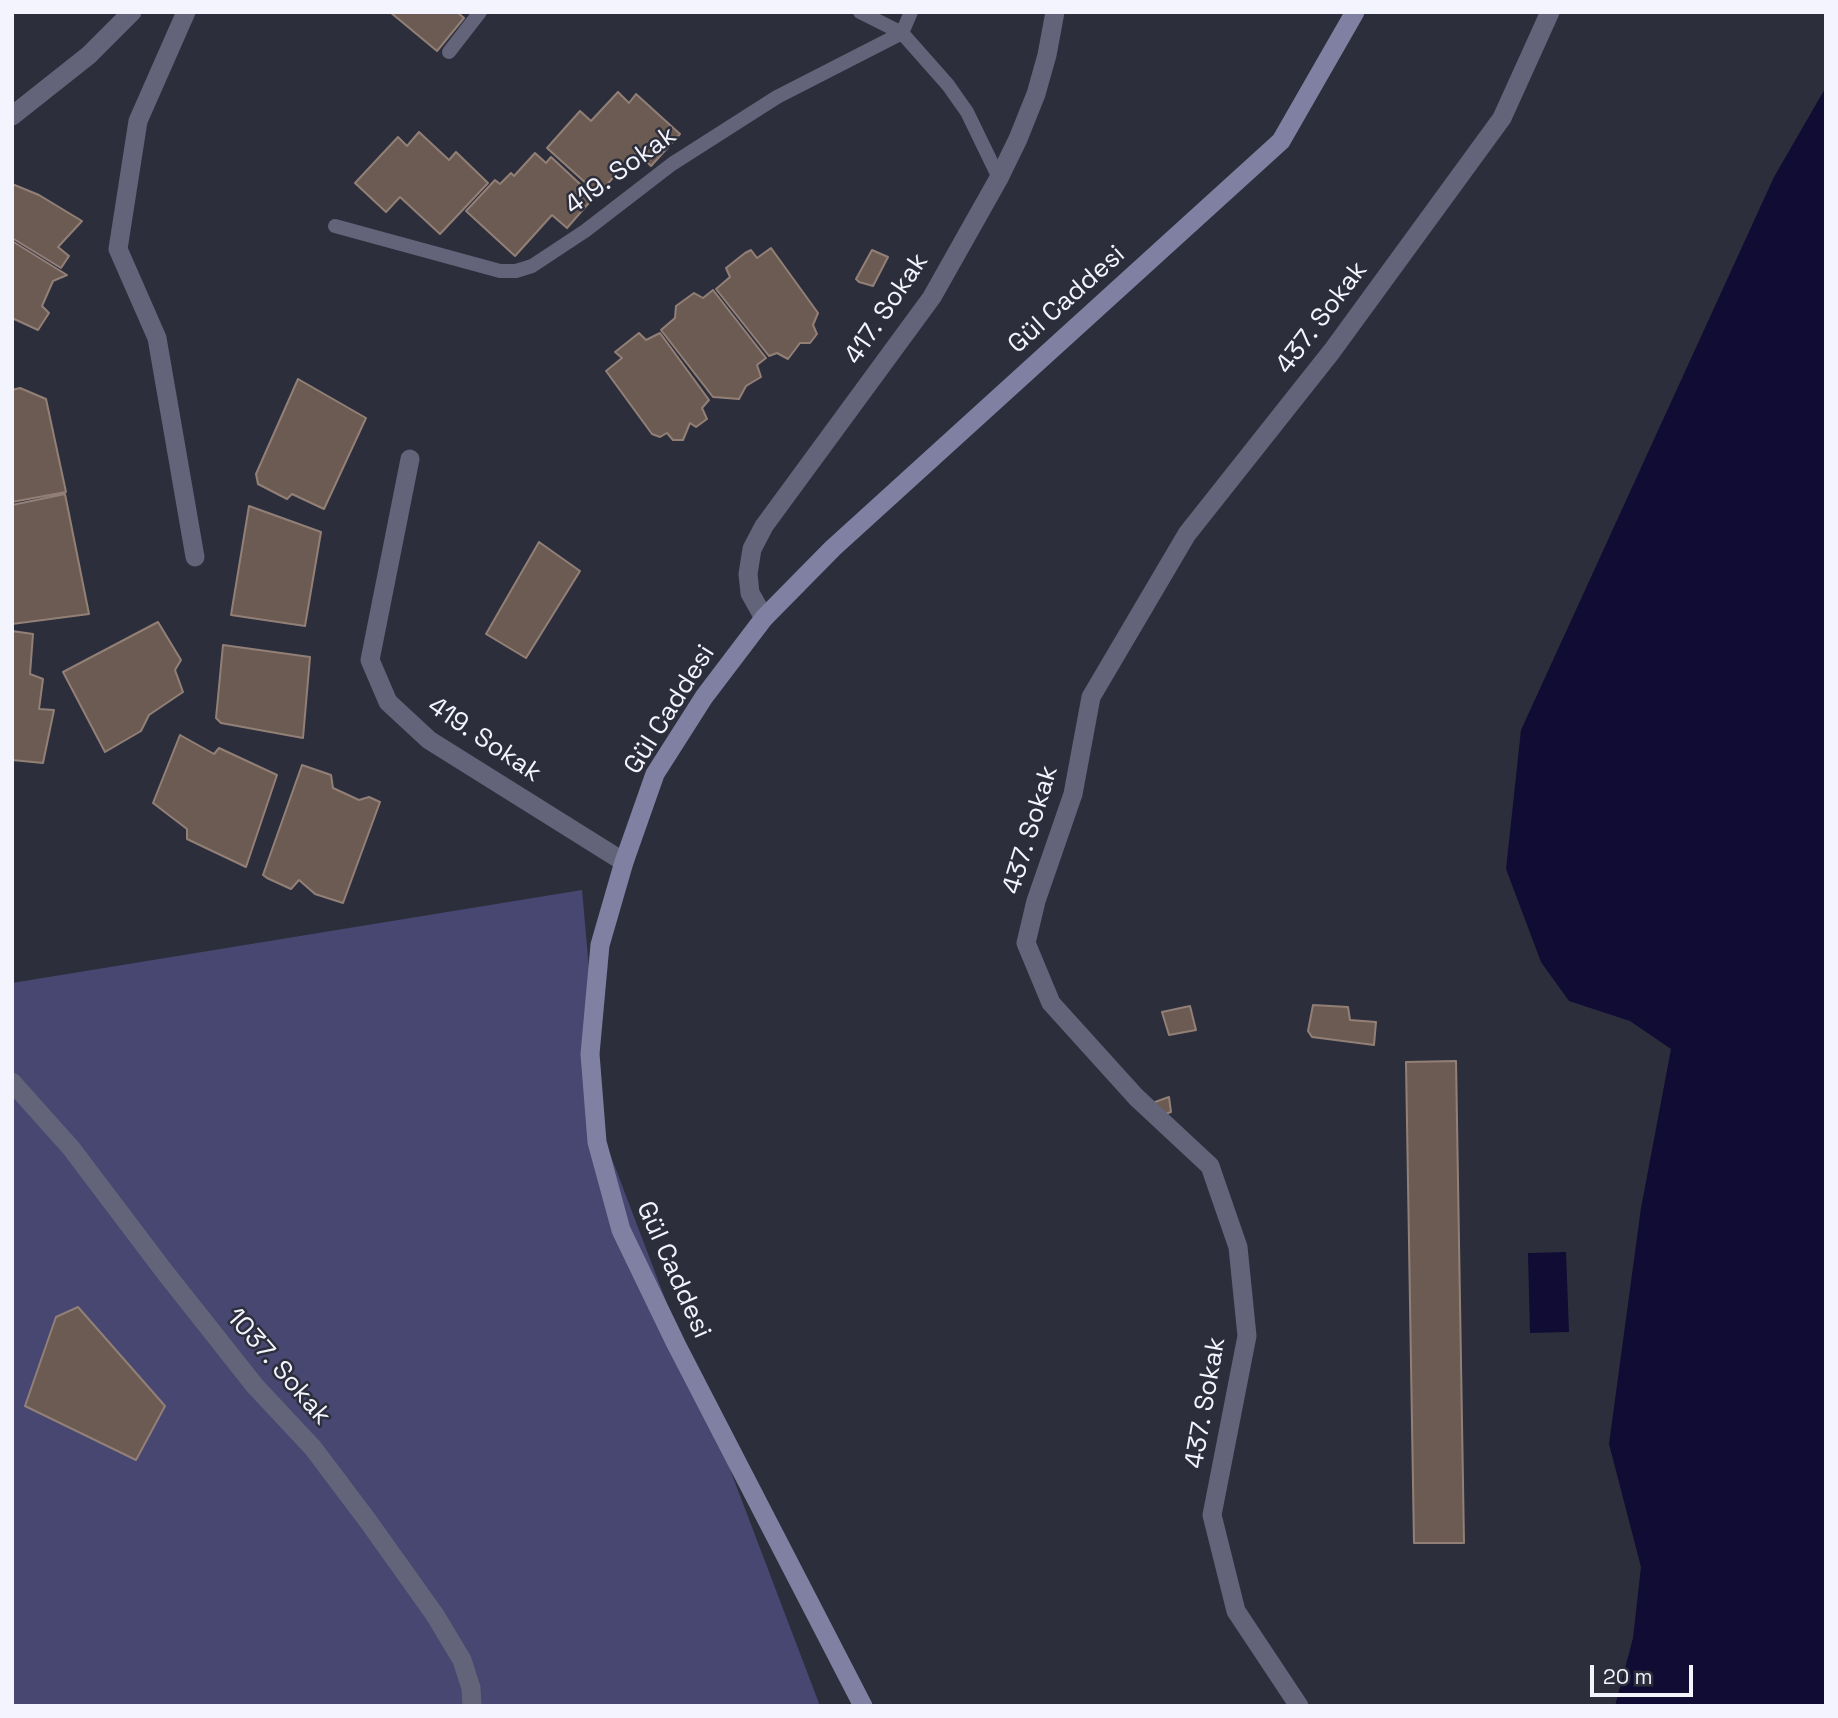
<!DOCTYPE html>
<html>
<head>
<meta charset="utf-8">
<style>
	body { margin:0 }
	#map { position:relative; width:1838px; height:1718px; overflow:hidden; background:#2d2e3c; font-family:"Space Grotesk",sans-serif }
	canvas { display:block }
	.frame { position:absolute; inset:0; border:14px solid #f3f4fd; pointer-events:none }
	.scale { position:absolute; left:1590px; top:1665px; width:103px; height:32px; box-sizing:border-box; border:4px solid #f3f4fd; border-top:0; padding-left:9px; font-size:21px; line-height:24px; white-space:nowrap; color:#f3f4fd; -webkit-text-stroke:5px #2d2e3c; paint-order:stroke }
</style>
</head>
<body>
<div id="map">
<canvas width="1838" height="1718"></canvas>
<div class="frame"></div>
<div class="scale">20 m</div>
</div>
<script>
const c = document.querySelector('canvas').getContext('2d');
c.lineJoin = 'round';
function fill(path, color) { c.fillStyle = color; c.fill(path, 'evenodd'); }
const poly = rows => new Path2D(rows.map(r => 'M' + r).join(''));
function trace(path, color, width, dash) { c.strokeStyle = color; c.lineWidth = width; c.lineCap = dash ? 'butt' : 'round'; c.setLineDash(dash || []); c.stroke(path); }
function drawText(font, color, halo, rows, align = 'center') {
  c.font = font + ' "Space Grotesk",sans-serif'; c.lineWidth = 5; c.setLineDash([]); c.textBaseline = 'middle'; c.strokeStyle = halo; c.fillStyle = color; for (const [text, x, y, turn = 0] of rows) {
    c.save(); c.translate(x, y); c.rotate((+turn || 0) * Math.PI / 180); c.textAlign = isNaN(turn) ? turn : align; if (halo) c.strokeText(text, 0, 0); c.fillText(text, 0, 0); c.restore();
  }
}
const green = poly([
	[582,890,604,1138,820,1706,12,1706,12,983]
]);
const water = poly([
	[1826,87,1826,1706,1615,1706,1633,1638,1641,1567,1609,1444,1641,1208,1671,1049,1630,1021,1569,1001,1541,962,1506,869,1521,730,1774,177],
	[1566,1252,1569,1332,1530,1333,1528,1253]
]);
const building = poly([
	[390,12,457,12,464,18,437,51,390,12],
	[618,92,629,103,636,94,680,134,651,166,637,152,598,194,547,148,580,111,591,121,618,92],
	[419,132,449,160,456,152,488,183,440,234,400,197,386,212,355,183,398,137,407,146,419,132],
	[535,153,546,163,551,157,594,197,567,228,552,215,515,256,466,211,495,180,500,184,511,173,514,176,535,153],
	[12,184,39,195,82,221,58,247,69,256,61,268,12,238,12,184],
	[12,241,67,275,53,281,42,306,49,313,38,330,12,318,12,241],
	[771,248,818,313,813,325,817,334,810,343,800,343,788,359,777,353,769,356,716,289,730,277,726,268,745,253,751,250,757,258,771,248],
	[872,250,888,257,873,286,859,282,856,279,872,250],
	[713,290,766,358,757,365,761,377,746,386,739,399,713,397,661,330,675,318,676,306,694,293,703,298,713,290],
	[639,333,646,340,660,333,709,400,702,408,707,419,696,427,690,423,683,440,673,440,667,433,660,437,652,434,606,371,622,358,615,352,639,333],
	[298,379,366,418,324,509,292,494,287,499,258,484,256,474,298,379],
	[20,388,46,399,66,492,12,502,12,390,20,388],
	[65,494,89,614,12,624,12,505,65,494],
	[249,506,321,532,305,626,231,615,249,506],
	[539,542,580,571,526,658,486,634,539,542],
	[158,622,181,660,175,670,183,692,149,715,141,731,105,752,63,672,158,622],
	[12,631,33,634,30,674,43,679,39,709,54,710,43,763,12,760,12,631],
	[223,645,310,657,303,738,221,723,216,718,223,645],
	[180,735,214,754,219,748,277,775,246,867,187,839,187,829,153,803,180,735],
	[302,765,331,775,333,788,359,800,369,797,380,802,343,903,315,894,299,880,291,889,267,878,263,875,302,765],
	[1313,1005,1348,1007,1350,1020,1376,1022,1374,1045,1312,1037,1308,1031,1313,1005],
	[1190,1006,1196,1030,1169,1035,1162,1012,1190,1006],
	[1456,1061,1464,1543,1414,1543,1406,1062,1456,1061],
	[1169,1097,1171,1112,1159,1116,1155,1102,1169,1097],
	[78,1307,165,1406,136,1460,25,1406,56,1317,78,1307]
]);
const service = poly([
	[860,12,902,33,948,85,967,112,999,178],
	[449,52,480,12],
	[335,226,500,271,516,271,532,266,585,231,672,164,777,97,902,33,911,12]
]);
const minor = poly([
	[186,12,138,121,118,249,157,338,195,557],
	[12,116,89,55,132,12],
	[410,459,370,660,388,702,429,740,624,862],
	[764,618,750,593,748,574,752,549,764,526,932,297,999,178,1018,139,1036,94,1047,55,1055,12],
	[12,1082,71,1148,164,1271,255,1386,313,1448,368,1521,435,1615,462,1660,471,1688,472,1706],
	[1299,1706,1236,1611,1212,1515,1247,1336,1238,1247,1210,1166,1136,1097,1051,1003,1026,943,1036,901,1073,794,1091,697,1187,534,1332,351,1502,118,1550,12]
]);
const secondary = poly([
	[863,1706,676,1344,621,1230,597,1142,590,1054,600,945,624,862,655,774,704,697,764,618,833,548,1281,141,1355,12]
]);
const streetNames = [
	["419. Sokak",621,171,-36],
	["Gül Caddesi",1067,300,-42],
	["417. Sokak",887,309,-56],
	["437. Sokak",1322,318,-53],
	["Gül Caddesi",670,710,-58],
	["419. Sokak",484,740,34],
	["437. Sokak",1031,830,-73],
	["Gül Caddesi",673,1270,66],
	["1037. Sokak",278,1367,49],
	["437. Sokak",1206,1403,-80]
];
fill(green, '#474771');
fill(water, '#110c33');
fill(building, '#6b5b52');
trace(building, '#928077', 2);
trace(service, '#636479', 14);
trace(minor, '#636479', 19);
trace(secondary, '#8081a2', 19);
drawText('26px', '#f3f4fd', '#2d2e3c', streetNames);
</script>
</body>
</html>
